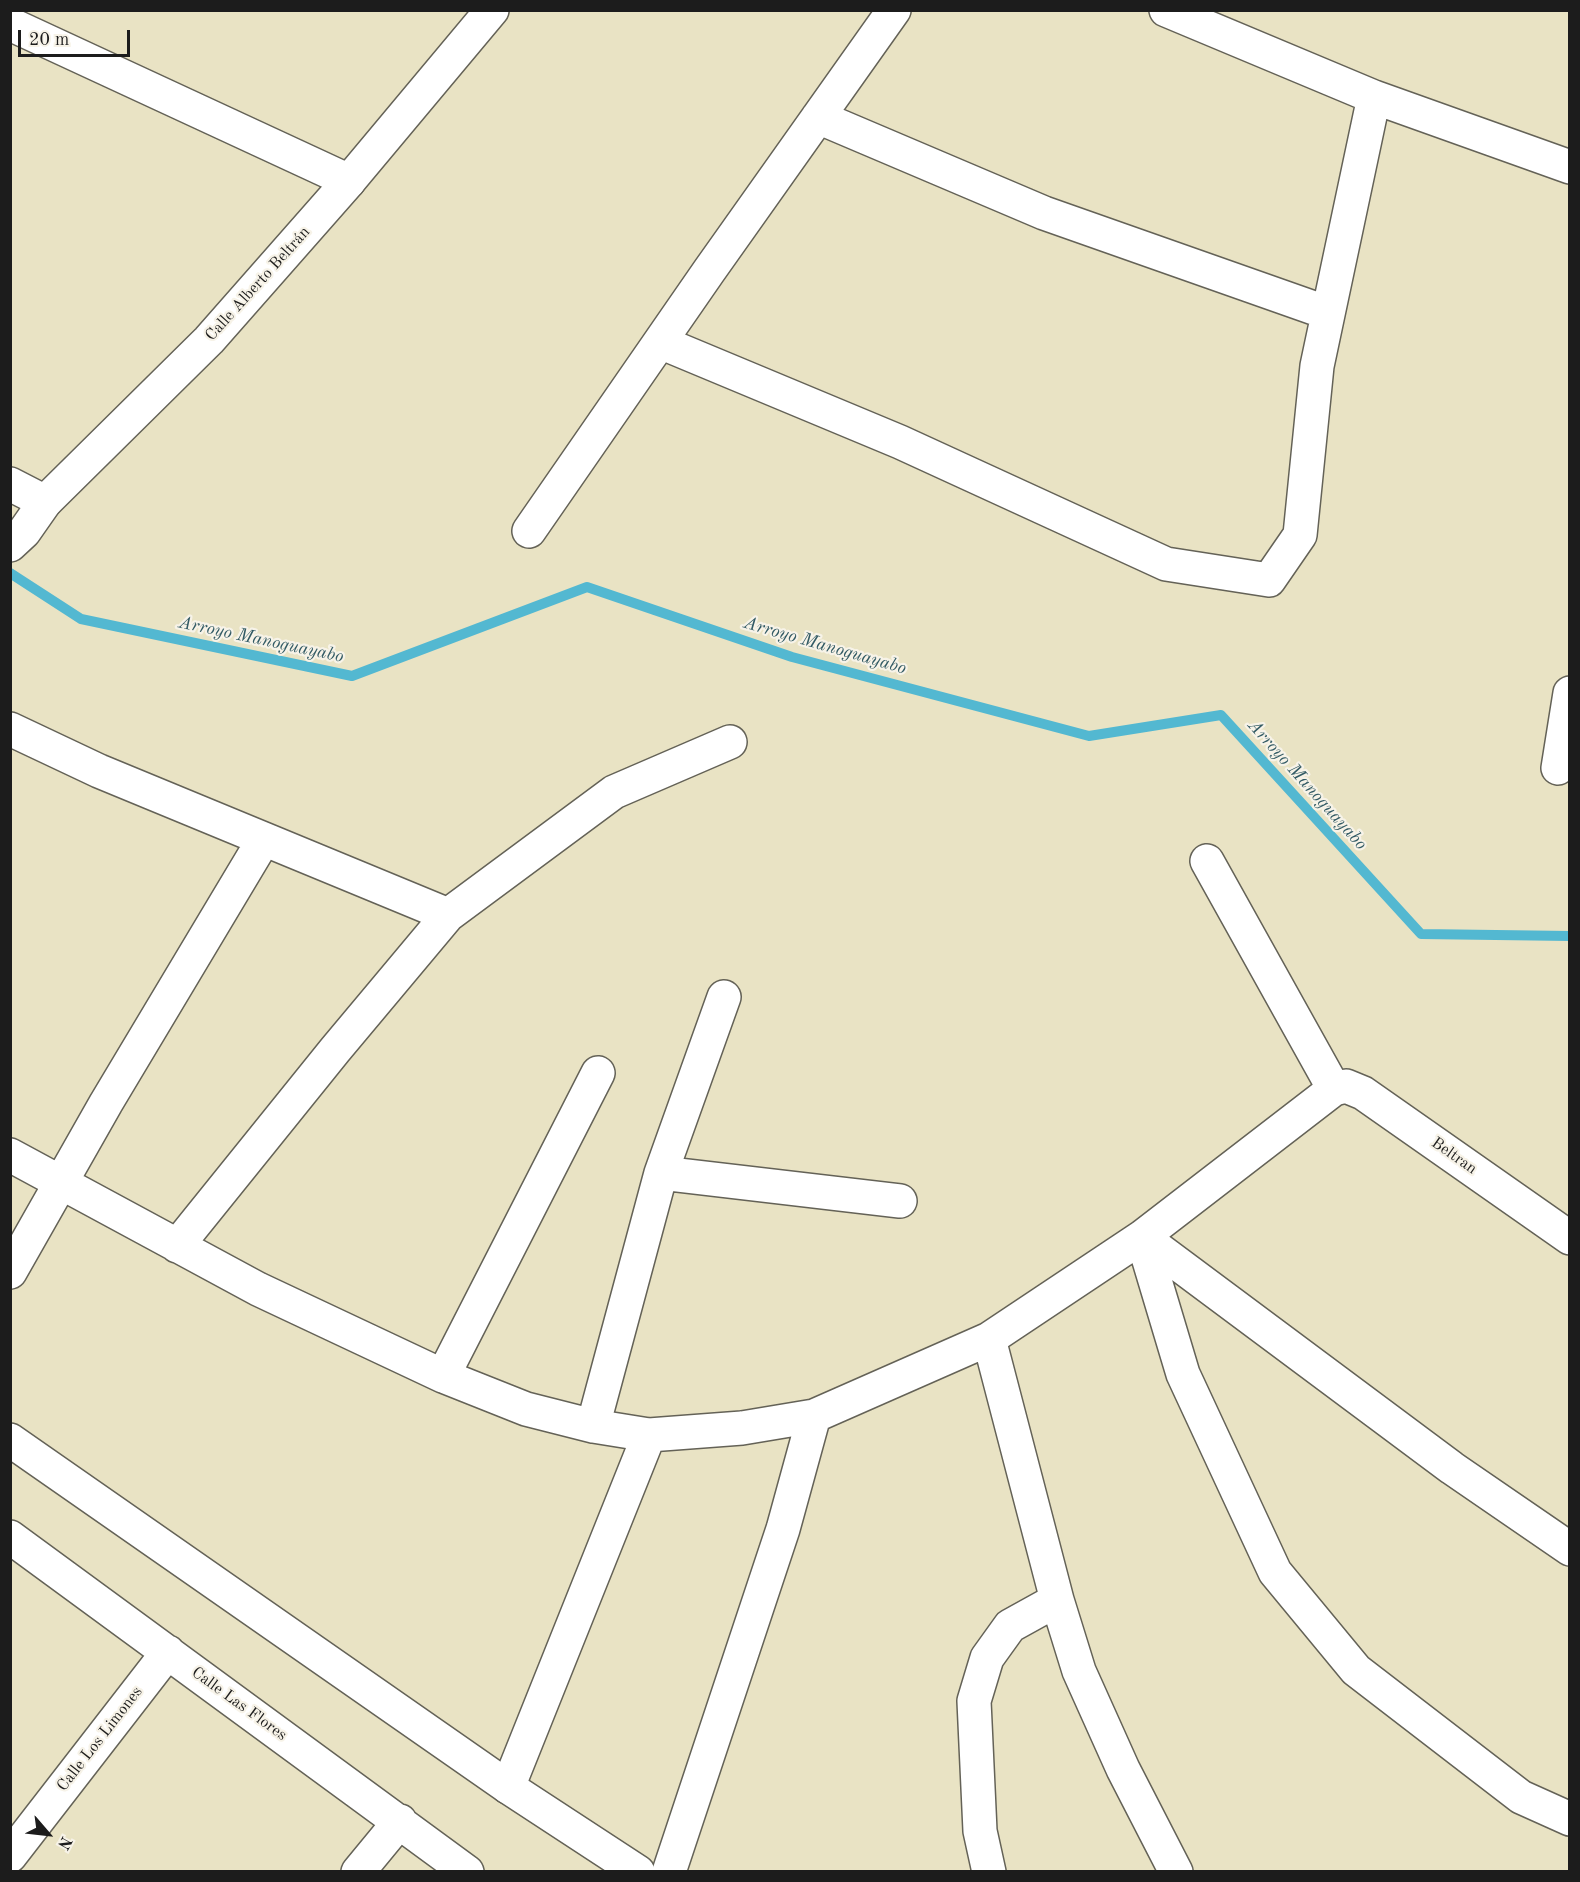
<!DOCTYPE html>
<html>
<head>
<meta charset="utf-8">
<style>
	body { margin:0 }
	#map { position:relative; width:1580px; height:1882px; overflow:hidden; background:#e9e3c4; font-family:"Old Standard TT",serif }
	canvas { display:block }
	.frame { position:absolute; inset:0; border:12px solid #1c1c1c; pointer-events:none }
	.north { position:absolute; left:18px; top:1804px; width:60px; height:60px; -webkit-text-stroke:4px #f7f3e8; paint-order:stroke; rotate:118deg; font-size:16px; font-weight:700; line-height:24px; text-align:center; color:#1c1c1c }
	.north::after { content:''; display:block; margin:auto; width:21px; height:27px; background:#1c1c1c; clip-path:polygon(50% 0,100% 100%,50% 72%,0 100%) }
	.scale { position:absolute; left:18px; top:30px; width:112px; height:27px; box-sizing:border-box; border:3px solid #1c1c1c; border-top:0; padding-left:8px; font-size:18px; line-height:21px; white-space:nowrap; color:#1c1c1c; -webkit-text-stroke:4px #f7f3e8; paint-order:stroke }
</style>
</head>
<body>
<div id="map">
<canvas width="1580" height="1882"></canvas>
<div class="frame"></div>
<div class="north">N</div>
<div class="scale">20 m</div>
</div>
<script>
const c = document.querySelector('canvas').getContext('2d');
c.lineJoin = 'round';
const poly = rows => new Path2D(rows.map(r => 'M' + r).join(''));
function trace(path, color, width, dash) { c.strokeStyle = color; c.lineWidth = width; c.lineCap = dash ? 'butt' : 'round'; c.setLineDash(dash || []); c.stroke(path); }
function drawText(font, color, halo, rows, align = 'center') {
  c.font = font + ' "Old Standard TT",serif'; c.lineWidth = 4.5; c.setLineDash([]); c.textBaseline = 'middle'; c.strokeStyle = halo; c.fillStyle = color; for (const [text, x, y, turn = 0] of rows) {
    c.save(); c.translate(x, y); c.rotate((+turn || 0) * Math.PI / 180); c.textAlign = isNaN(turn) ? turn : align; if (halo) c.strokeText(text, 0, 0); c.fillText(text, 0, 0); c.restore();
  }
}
const stream = poly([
	[10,573,81,619,352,676,587,587,792,657,1089,736,1221,715,1421,934,1570,936]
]);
const street = poly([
	[1166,10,1374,97,1570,167],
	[10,24,349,181],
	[818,117,1044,213,1328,313],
	[660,342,900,442,1166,564,1269,580,1300,535,1317,366,1374,97],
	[10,484,45,502],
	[529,531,709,271,894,10],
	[10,729,99,771,448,915],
	[1558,768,1570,693],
	[1207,861,1334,1089],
	[10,1155,258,1289,443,1376,526,1409,593,1426,649,1435,742,1428,814,1416,989,1339,1142,1237,1334,1089,1346,1086,1363,1093,1570,1238],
	[661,1173,900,1201],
	[1142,1237,1183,1374,1275,1572,1356,1670,1521,1797,1570,1819],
	[1142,1237,1452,1468,1570,1549],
	[177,1246,335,1050,448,915,614,792,730,742],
	[10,1272,106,1103,264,839],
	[989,1339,1057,1600,1079,1671,1123,1769,1176,1872],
	[443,1376,598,1073],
	[593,1426,661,1173,724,997],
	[10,1537,467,1872],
	[508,1787,649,1435],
	[10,1856,168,1652],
	[358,1872,400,1821],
	[669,1872,783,1529,814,1416],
	[989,1872,980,1831,974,1701,987,1658,1010,1626,1057,1600]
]);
const secondary = poly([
	[10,545,24,532,45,502,209,340,349,181,492,10],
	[10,1440,508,1787,638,1872]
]);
const streetNames = [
	["Calle Alberto Beltrán",258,284,-48],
	["Beltran",1454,1156,35],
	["Calle Las Flores",239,1704,36],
	["Calle Los Limones",100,1739,-52]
];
const waterNames = [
	["Arroyo Manoguayabo",261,640,12],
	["Arroyo Manoguayabo",825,646,16],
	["Arroyo Manoguayabo",1307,785,48]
];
trace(stream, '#53b8d1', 10);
trace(street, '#646257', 36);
trace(secondary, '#646257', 36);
trace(street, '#fff', 33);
trace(secondary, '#fff', 33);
drawText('16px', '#1c1c1c', '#f7f3e8', streetNames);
drawText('italic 18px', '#325a64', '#f7f3e8', waterNames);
</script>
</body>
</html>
